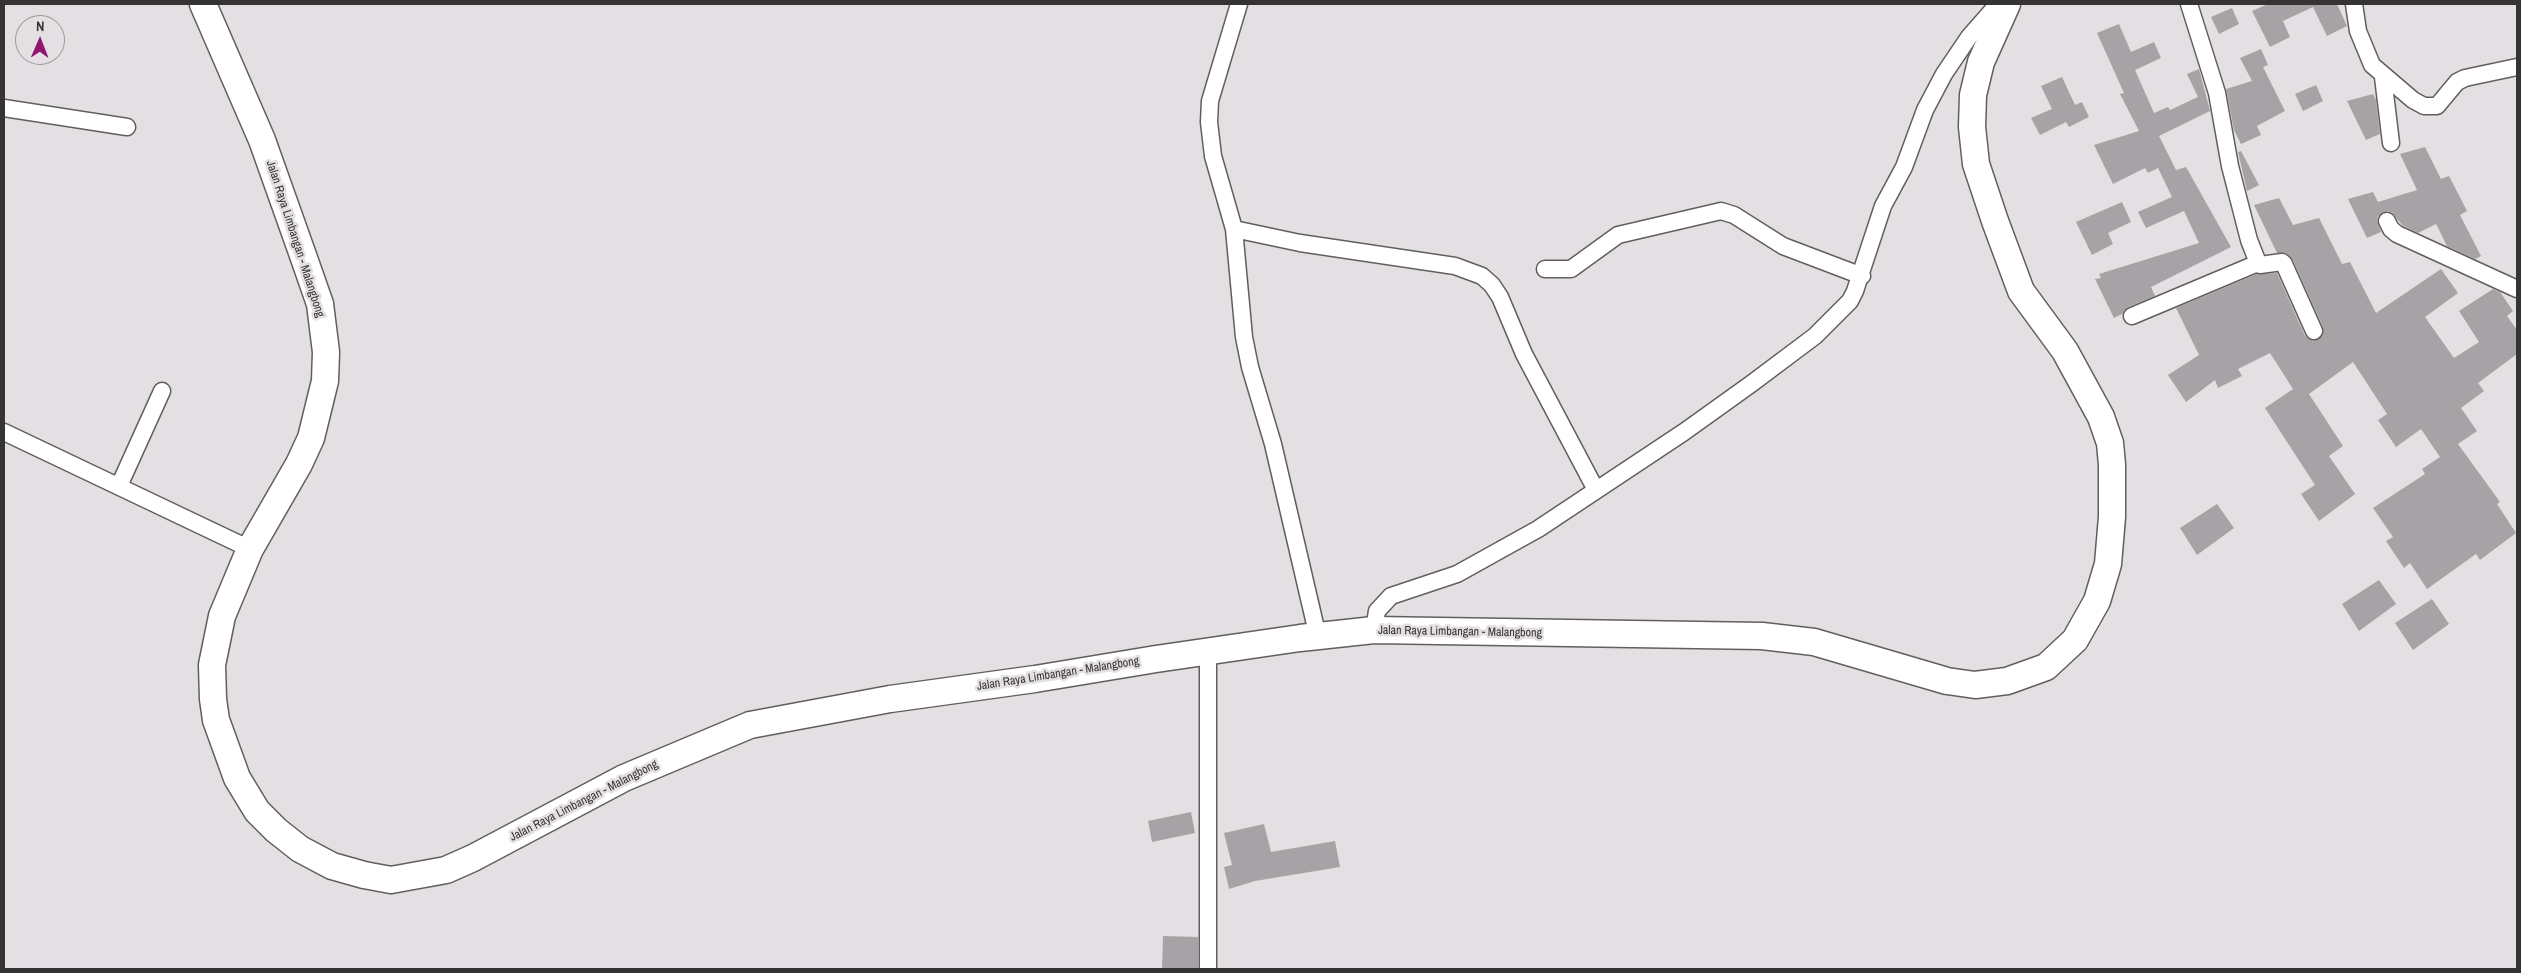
<!DOCTYPE html>
<html>
<head>
<meta charset="utf-8">
<style>
	body { margin:0 }
	#map { position:relative; width:2521px; height:973px; overflow:hidden; background:#e4dfe2; font-family:"Archivo Narrow",sans-serif }
	canvas { display:block }
	.frame { position:absolute; inset:0; border:5px solid #353334; pointer-events:none }
	.north { position:absolute; left:15px; top:15px; width:50px; height:50px; box-sizing:border-box; background:#e4dfe2; border:1px solid #9e9a9c; border-radius:50%; rotate:1deg; font-size:14px; font-weight:700; line-height:20px; text-align:center; color:#353334 }
	.north::after { content:''; display:block; margin:auto; width:18px; height:22px; background:#921571; clip-path:polygon(50% 0,100% 100%,50% 72%,0 100%) }
</style>
</head>
<body>
<div id="map">
<canvas width="2521" height="973"></canvas>
<div class="frame"></div>
<div class="north">N</div>
</div>
<script>
const c = document.querySelector('canvas').getContext('2d');
c.lineJoin = 'round';
function fill(path, color) { c.fillStyle = color; c.fill(path, 'evenodd'); }
const poly = rows => new Path2D(rows.map(r => 'M' + r).join(''));
function trace(path, color, width, dash) { c.strokeStyle = color; c.lineWidth = width; c.lineCap = dash ? 'butt' : 'round'; c.setLineDash(dash || []); c.stroke(path); }
function drawText(font, color, halo, rows, align = 'center') {
  c.font = font + ' "Archivo Narrow",sans-serif'; c.lineWidth = 5; c.setLineDash([]); c.textBaseline = 'middle'; c.strokeStyle = halo; c.fillStyle = color; for (const [text, x, y, turn = 0] of rows) {
    c.save(); c.translate(x, y); c.rotate((+turn || 0) * Math.PI / 180); c.textAlign = isNaN(turn) ? turn : align; if (halo) c.strokeText(text, 0, 0); c.fillText(text, 0, 0); c.restore();
  }
}
const building = poly([
	[2268,4,2337,4,2347,26,2327,36,2313,7,2283,21,2290,37,2270,47,2252,11],
	[2232,8,2239,24,2219,34,2211,17],
	[2119,24,2131,52,2154,42,2161,58,2135,70,2154,113,2168,107,2170,110,2198,97,2187,74,2199,69,2210,111,2159,136,2176,170,2186,167,2231,247,2151,287,2155,296,2128,307,2122,314,2114,318,2095,279,2101,278,2099,274,2199,243,2184,211,2146,228,2138,212,2172,197,2158,168,2148,173,2145,168,2113,184,2094,145,2139,131,2120,94,2124,93,2097,33],
	[2261,49,2268,65,2263,67,2285,111,2257,126,2261,135,2241,144,2234,130,2226,89,2252,81,2240,58],
	[2062,77,2075,105,2082,102,2089,117,2069,127,2066,122,2040,135,2031,118,2052,109,2041,86],
	[2316,85,2323,101,2303,111,2295,94],
	[2373,94,2376,100,2380,134,2366,140,2347,101],
	[2425,147,2441,179,2449,176,2467,211,2460,215,2481,256,2475,259,2447,246,2436,224,2418,233,2402,225,2393,213,2388,211,2378,216,2377,221,2381,232,2367,238,2348,199,2373,192,2378,202,2417,190,2400,154],
	[2241,151,2259,185,2247,191,2238,152],
	[2279,198,2293,225,2319,218,2342,264,2350,262,2376,313,2441,269,2458,293,2425,317,2454,358,2479,342,2459,311,2493,289,2500,292,2513,311,2507,316,2517,330,2517,354,2478,383,2484,391,2461,408,2477,431,2458,444,2500,502,2497,504,2516,533,2480,560,2476,554,2427,589,2410,563,2404,568,2386,541,2393,537,2373,508,2425,474,2422,469,2440,457,2421,429,2396,447,2378,420,2387,414,2353,362,2309,394,2343,446,2329,456,2355,494,2319,521,2301,494,2315,485,2265,408,2293,389,2270,353,2238,369,2242,376,2218,388,2215,380,2186,402,2168,375,2199,355,2176,308,2257,274,2277,273,2305,336,2313,341,2322,336,2323,327,2293,260,2286,253,2277,253,2254,205],
	[2122,202,2131,222,2108,233,2113,244,2092,255,2076,222],
	[2217,504,2234,528,2197,555,2180,528],
	[2379,580,2396,604,2359,631,2342,604],
	[2432,599,2449,624,2413,650,2395,623],
	[1191,812,1195,833,1152,842,1148,821],
	[1264,824,1271,852,1335,841,1340,867,1255,881,1229,889,1224,867,1232,865,1224,833],
	[1163,936,1198,937,1198,969,1162,969]
]);
const minor = poly([
	[1239,4,1210,101,1209,122,1213,156,1234,229,1244,337,1250,367,1273,444,1318,637],
	[2189,4,2217,93,2230,166,2249,240,2258,263,2260,265,2282,262,2284,264,2314,331],
	[2354,4,2358,31,2372,65,2413,100,2424,106,2437,106,2457,82,2465,78,2517,67],
	[2383,77,2391,143],
	[4,108,127,127],
	[2387,221,2391,229,2397,234,2517,289],
	[1234,229,1300,243,1455,266,1482,276,1492,285,1500,297,1524,354,1596,490],
	[1545,269,1571,269,1618,235,1721,211,1734,215,1783,246,1862,276],
	[2132,316,2258,263],
	[4,432,250,549],
	[119,486,162,391],
	[1374,630,1377,611,1391,596,1457,574,1538,529,1684,432,1751,384,1815,336,1850,301,1855,291,1883,206,1904,167,1925,110,1944,74,1969,37,1998,4],
	[1208,651,1208,969]
]);
const trunk = poly([
	[203,4,262,140,305,261,320,304,326,352,325,381,311,438,299,464,250,549,222,616,212,665,213,699,216,720,237,778,257,811,276,830,300,849,332,866,364,875,391,880,446,870,473,858,624,778,750,725,890,699,1035,679,1156,659,1300,638,1374,630,1762,636,1814,642,1947,681,1975,685,2007,681,2046,667,2075,640,2097,601,2108,564,2112,517,2112,465,2110,443,2101,417,2065,351,2021,291,1995,221,1976,164,1972,127,1973,95,1981,62,2007,4]
]);
const streetNames = [
	["Jalan Raya Limbangan - Malangbong",295,239,72],
	["Jalan Raya Limbangan - Malangbong",1460,632,1],
	["Jalan Raya Limbangan - Malangbong",1058,674,-9],
	["Jalan Raya Limbangan - Malangbong",584,801,-27]
];
fill(building, '#a7a2a5');
trace(minor, '#625e60', 19);
trace(trunk, '#625e60', 29);
trace(minor, '#fff', 16);
trace(trunk, '#fff', 26);
drawText('12px', '#353334', '#e4dfe2', streetNames);
</script>
</body>
</html>
